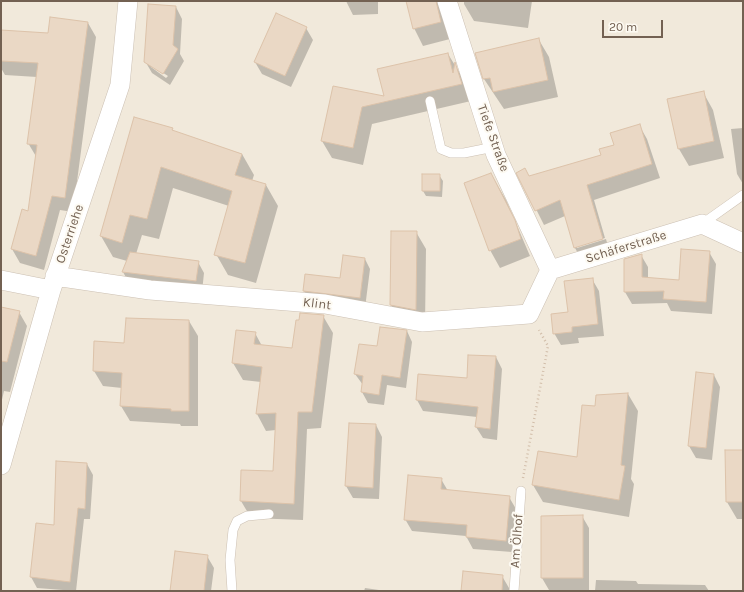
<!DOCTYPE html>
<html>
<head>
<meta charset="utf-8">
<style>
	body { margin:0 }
	#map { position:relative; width:744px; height:592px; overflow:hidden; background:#faf6ec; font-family:Karla,sans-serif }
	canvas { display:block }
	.frame { position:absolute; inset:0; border:2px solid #736152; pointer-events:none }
	.scale { position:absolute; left:602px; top:20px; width:61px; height:18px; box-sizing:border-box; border:2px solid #736152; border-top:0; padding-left:5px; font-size:12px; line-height:14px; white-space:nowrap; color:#736152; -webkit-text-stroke:3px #fdfaf2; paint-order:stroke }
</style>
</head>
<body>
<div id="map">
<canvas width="744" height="592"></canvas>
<div class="frame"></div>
<div class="scale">20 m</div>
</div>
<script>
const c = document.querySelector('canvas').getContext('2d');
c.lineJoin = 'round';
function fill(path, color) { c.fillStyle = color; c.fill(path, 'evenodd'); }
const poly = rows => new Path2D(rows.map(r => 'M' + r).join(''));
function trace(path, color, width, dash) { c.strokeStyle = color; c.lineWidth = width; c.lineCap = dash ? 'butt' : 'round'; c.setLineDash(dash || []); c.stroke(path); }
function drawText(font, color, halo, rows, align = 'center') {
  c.font = font + ' Karla,sans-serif'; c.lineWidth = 4; c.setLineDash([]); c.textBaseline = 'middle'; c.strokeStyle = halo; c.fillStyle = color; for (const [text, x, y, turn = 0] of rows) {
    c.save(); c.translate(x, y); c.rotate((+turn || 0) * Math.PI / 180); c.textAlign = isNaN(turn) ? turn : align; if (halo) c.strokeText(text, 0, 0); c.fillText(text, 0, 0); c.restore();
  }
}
const residential = poly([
	[1,1,743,1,743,591,1,591]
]);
const shadow = poly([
	[346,1,378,1,378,14,353,15],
	[407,1,441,1,450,39,423,46,414,28],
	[464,1,532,1,528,28,474,21,464,4],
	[176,7,182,19,180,54,184,61,170,85,152,73,145,61],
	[151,65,168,76,166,78,151,67],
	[88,23,96,37,73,212,60,210,44,270,20,263,12,249,29,212,37,158,28,143,37,77,5,75,1,68,1,31,48,34],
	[306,28,313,40,291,87,262,74,255,62],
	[539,40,549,57,558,97,504,109,484,79],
	[448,54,464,80,471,101,372,124,363,165,332,158,322,141,334,87,385,98],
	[703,92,713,110,724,158,689,166,679,149],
	[134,119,172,129,173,132,242,154,254,175,252,181,266,185,278,206,256,283,228,275,216,254,229,206,173,188,159,239,142,235,136,254,198,262,204,273,202,292,129,283,123,272,127,261,113,257,101,236],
	[639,125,647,139,660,178,594,200,605,238,577,246,577,248,606,239,610,254,583,262,575,248,565,216,544,225,518,173,530,177,602,155],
	[743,128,743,184,737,174,731,129],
	[491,174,506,200,530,256,500,268,490,250],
	[439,175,443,181,442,197,426,196,423,191],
	[416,232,426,249,425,326,401,322,391,305],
	[709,252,716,264,712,314,671,311,667,303,632,304,625,292,625,260,641,255,648,267,648,279,680,281],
	[365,259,370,269,365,308,310,301,304,291,341,279],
	[592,279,599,291,604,336,578,338,579,343,561,345,554,333],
	[1,308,19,312,27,326,10,392,4,391,1,404],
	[323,316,333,333,321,428,307,429,303,520,251,518,241,501,274,472,276,430,266,431,257,414,261,382,243,380,233,363,255,333,262,346,293,350],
	[189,321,198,336,198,426,181,426,180,424,130,421,121,406,122,388,103,386,94,371,125,344],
	[407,331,412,342,406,388,387,385,384,405,368,403,362,392,363,385,355,374,378,348],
	[496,357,502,369,497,440,483,438,476,427,477,417,423,411,417,400,467,379],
	[714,375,720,387,712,460,696,458,689,446],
	[628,394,638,411,631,479,634,484,629,517,543,502,533,485,578,459,596,407,597,396],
	[376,425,382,437,379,499,353,498,346,486],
	[743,451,743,519,737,519,727,502],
	[87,464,93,475,90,519,84,519,76,591,37,588,31,577],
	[441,479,448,491,509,497,516,509,512,552,473,549,466,536,412,531,405,519],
	[582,516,589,528,589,590,549,590,542,578],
	[207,556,214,568,211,591,171,591],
	[502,576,509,588,509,591,462,591],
	[596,580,636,581,638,584,705,585,709,591,595,591],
	[365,588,386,591,364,591]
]);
const building = poly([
	[406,1,436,1,441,22,413,29,406,1],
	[148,4,176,6,173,45,178,49,163,74,144,62,148,4],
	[276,13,307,27,285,76,254,62,276,13],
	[50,17,88,22,65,198,52,196,36,256,11,249,22,209,28,211,37,145,27,144,38,63,1,61,1,30,48,33,50,17],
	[539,38,548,80,493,92,490,78,483,79,475,53,539,38],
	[448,53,453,73,455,62,462,84,362,107,353,148,321,141,333,86,384,96,377,69,448,53],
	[704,91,714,141,678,149,667,99,704,91],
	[134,117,173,128,172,130,242,154,235,175,266,184,245,263,214,255,232,191,161,167,147,219,130,215,122,243,100,236,134,117],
	[640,124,652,164,587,185,603,239,574,248,560,200,535,211,516,173,525,168,529,176,601,155,599,149,614,145,610,133,640,124],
	[491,173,515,220,521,239,489,251,464,183,491,173],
	[422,174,440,174,440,191,422,191,422,174],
	[391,231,417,231,416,310,390,305,391,231],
	[681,249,710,251,706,302,663,299,664,291,624,292,624,259,642,254,642,277,679,280,681,249],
	[130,252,199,261,196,281,122,272,130,252],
	[343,255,365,258,360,298,303,291,305,274,340,278,343,255],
	[593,278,598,324,572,327,572,332,553,334,551,314,568,312,564,281,593,278],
	[1,307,20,311,7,362,1,361,1,307],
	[300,313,324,315,312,412,298,412,294,504,240,501,241,470,273,471,276,413,256,414,262,367,232,363,236,330,256,332,254,344,292,348,296,320,299,320,300,313],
	[126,318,189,320,189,411,171,411,171,409,120,406,122,373,93,371,94,341,124,343,126,318],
	[380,327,407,330,400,378,382,375,379,395,361,392,363,376,354,374,359,344,377,346,380,327],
	[468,355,496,356,490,429,475,427,478,407,416,400,418,374,467,378,468,355],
	[696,372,714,374,706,448,688,446,696,372],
	[628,393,621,465,625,466,619,500,532,485,538,451,577,457,582,405,595,406,596,395,628,393],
	[349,423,376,424,373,488,345,486,349,423],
	[725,450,743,450,743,502,726,502,725,450],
	[56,461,87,463,85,509,78,508,70,582,30,577,36,523,54,525,56,461],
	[408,475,442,478,441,489,510,496,506,541,466,537,467,525,404,520,408,475],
	[583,515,583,578,541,578,541,516,583,515],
	[175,551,208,555,204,591,170,591,175,551],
	[463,571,503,575,502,591,461,591,463,571]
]);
const path = poly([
	[523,478,548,346,539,330]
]);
const lane = poly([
	[430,101,441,149,451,153,464,153,494,147],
	[702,224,743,195],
	[232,591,230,560,233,530,237,521,247,516,269,514],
	[514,591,521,491]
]);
const street = poly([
	[447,1,496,155,550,270],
	[550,270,702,224,743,243],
	[55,276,150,290,325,304,422,322,529,314,550,270],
	[1,280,51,290],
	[1,465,51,290,120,85,128,1]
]);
const streetNames = [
	["Tiefe Straße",493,138,70],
	["Osterriehe",70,234,-71],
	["Schäferstraße",626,247,-17],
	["Klint",317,304,7],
	["Am Ölhof",517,541,-86]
];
fill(residential, '#f1e9db');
fill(shadow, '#0003');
fill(building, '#ead8c5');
trace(building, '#ddc3aa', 1);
trace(lane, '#ccc0b3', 10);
trace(street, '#ccc0b3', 20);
trace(path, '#d2beaa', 2.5, [1, 3]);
trace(lane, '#fff', 9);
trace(street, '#fff', 19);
drawText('13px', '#736152', '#fdfaf2', streetNames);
</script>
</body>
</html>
